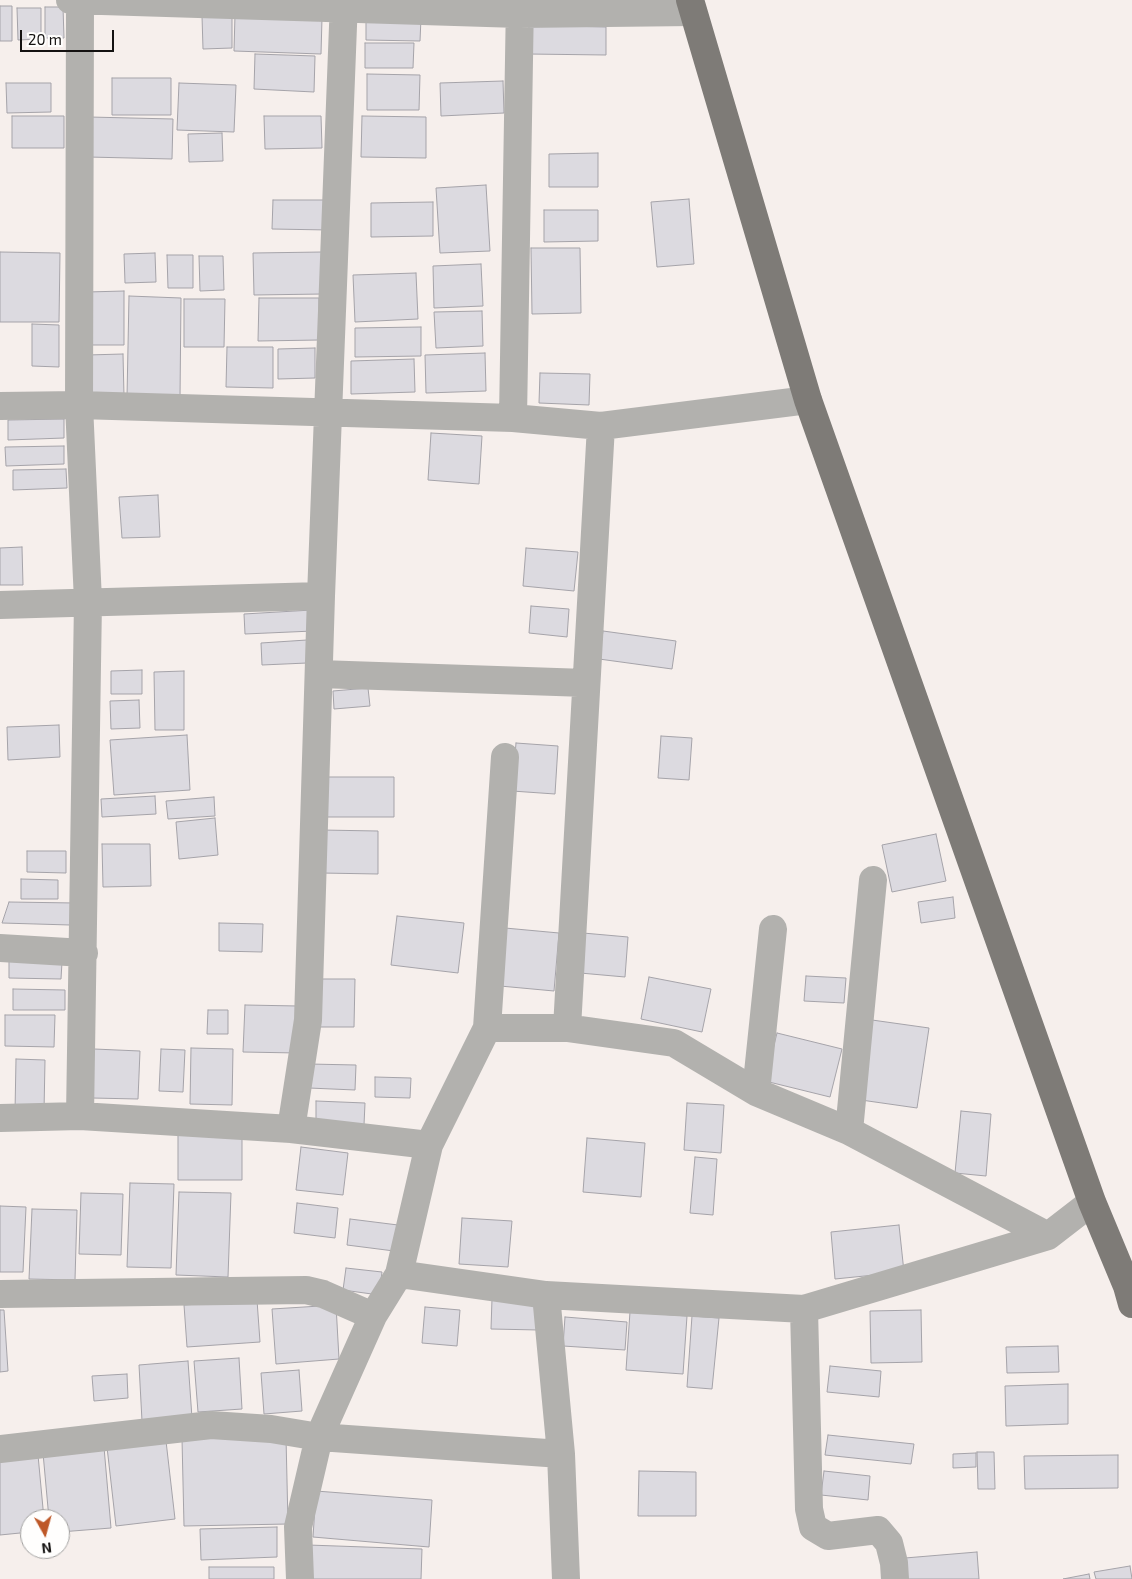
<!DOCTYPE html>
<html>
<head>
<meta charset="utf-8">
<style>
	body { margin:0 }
	#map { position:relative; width:1132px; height:1579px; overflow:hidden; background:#f6efec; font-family:"Exo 2",sans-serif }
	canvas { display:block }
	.north { position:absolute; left:20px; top:1509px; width:50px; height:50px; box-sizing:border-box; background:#fffefd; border:1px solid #a1a09f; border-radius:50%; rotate:173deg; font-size:14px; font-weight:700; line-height:20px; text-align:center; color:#141211 }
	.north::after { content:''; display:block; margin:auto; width:18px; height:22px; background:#be5828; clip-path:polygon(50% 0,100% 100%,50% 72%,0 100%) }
	.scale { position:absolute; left:20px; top:30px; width:94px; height:22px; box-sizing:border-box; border:2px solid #141211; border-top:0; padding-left:6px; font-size:15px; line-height:18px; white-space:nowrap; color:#141211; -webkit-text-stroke:4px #fffefd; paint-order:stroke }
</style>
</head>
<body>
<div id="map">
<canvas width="1132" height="1579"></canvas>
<div class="north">N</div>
<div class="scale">20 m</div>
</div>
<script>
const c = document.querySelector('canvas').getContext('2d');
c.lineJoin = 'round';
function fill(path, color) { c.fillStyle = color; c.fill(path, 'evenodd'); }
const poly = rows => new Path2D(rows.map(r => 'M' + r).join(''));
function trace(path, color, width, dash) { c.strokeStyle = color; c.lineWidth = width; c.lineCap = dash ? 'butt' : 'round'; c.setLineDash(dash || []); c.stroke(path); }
const building = poly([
	[0,6,12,6,12,41,0,41,0,6],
	[45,7,63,7,64,38,45,38,45,7],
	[17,8,41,8,41,39,18,40,17,8],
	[232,15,232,48,203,49,202,16,232,15],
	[235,15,322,18,321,54,234,51,235,15],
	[366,17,421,18,420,41,366,40,366,17],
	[529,25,606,27,606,55,528,54,529,25],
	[365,43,414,43,413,68,365,68,365,43],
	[255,54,315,56,314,92,254,89,255,54],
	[367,74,420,75,419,110,367,110,367,74],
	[112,78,171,78,171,115,112,115,112,78],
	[503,81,504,113,441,116,440,83,503,81],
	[6,83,51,83,51,112,7,113,6,83],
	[179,83,236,85,234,132,177,130,179,83],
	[12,116,64,116,64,148,12,148,12,116],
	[264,116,321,116,322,148,265,149,264,116],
	[362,116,426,117,426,158,361,157,362,116],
	[89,117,173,119,172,159,88,157,89,117],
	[222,133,223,161,189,162,188,134,222,133],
	[598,153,598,187,549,187,549,154,598,153],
	[486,185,490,251,440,253,436,188,486,185],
	[689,199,694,264,657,267,651,202,689,199],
	[273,200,329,200,329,230,272,229,273,200],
	[433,202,433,236,371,237,371,203,433,202],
	[544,210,598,210,598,241,544,242,544,210],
	[531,248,580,248,581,313,532,314,531,248],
	[0,252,60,253,59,322,0,322,0,252],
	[323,252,323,294,254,295,253,253,323,252],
	[155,253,156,282,125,283,124,254,155,253],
	[167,255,193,255,193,288,168,288,167,255],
	[199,256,223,256,224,290,200,291,199,256],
	[481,264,483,306,434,308,433,266,481,264],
	[416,273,418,319,355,322,353,275,416,273],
	[124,291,124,345,88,345,87,292,124,291],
	[129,296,181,298,180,398,127,397,129,296],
	[259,298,319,298,319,340,258,341,259,298],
	[184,299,225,299,224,347,184,347,184,299],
	[482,311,483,346,436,348,434,312,482,311],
	[32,324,59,325,59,367,32,366,32,324],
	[421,327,421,356,355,357,355,328,421,327],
	[227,347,273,347,273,388,226,387,227,347],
	[315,348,315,378,278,379,278,349,315,348],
	[485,353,486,391,426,393,425,355,485,353],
	[123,354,124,396,89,397,87,355,123,354],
	[414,359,415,392,351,394,351,361,414,359],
	[540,373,590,374,589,405,539,403,540,373],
	[64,419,64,438,8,440,8,420,64,419],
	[431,433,482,436,479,484,428,480,431,433],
	[64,446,64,464,6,466,5,447,64,446],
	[66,469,67,488,13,490,13,470,66,469],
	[158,495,160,537,122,538,119,497,158,495],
	[22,547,23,585,0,585,0,548,22,547],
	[526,548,578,552,574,591,523,586,526,548],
	[531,606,569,609,567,637,529,633,531,606],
	[312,610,313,631,245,634,244,614,312,610],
	[603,631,676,641,672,669,599,659,603,631],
	[307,640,307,663,262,665,261,643,307,640],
	[142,670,142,694,111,694,111,671,142,670],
	[184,671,184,730,155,730,154,672,184,671],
	[368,688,370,706,334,709,333,691,368,688],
	[139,700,140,728,111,729,110,701,139,700],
	[59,725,60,757,8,760,7,727,59,725],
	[187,735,190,790,114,795,110,740,187,735],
	[661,736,692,738,689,780,658,778,661,736],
	[516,743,558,746,555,794,512,791,516,743],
	[319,777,394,777,394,817,319,817,319,777],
	[155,796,156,814,102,817,101,799,155,796],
	[214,797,215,816,168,819,166,801,214,797],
	[215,818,218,855,179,859,176,822,215,818],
	[321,830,378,831,378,874,321,873,321,830],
	[936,834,946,881,892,892,882,845,936,834],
	[102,844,150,844,151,886,103,887,102,844],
	[27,851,66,851,66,873,27,872,27,851],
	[21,879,58,880,58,899,21,899,21,879],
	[953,897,955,918,921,923,918,902,953,897],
	[9,902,75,903,70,925,2,923,9,902],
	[397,916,464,923,458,973,391,965,397,916],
	[219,923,263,924,262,952,219,951,219,923],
	[505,928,559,933,554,991,500,986,505,928],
	[583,933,628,937,625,977,580,973,583,933],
	[9,961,62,962,61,979,9,978,9,961],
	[806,976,846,978,844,1003,804,1001,806,976],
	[649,977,711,989,702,1032,641,1019,649,977],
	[316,979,355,979,354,1027,316,1027,316,979],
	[13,989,65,990,65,1010,13,1010,13,989],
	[245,1005,298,1006,297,1053,243,1052,245,1005],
	[208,1010,228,1010,228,1034,207,1034,208,1010],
	[5,1015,55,1015,54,1047,5,1046,5,1015],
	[872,1020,929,1028,917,1108,861,1100,872,1020],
	[777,1033,842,1049,830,1097,765,1081,777,1033],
	[191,1048,233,1049,232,1105,190,1104,191,1048],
	[94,1049,140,1051,138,1099,92,1098,94,1049],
	[161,1049,185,1050,183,1092,159,1091,161,1049],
	[16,1059,45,1060,44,1112,15,1112,16,1059],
	[309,1064,356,1065,355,1090,309,1088,309,1064],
	[375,1077,411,1078,410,1098,375,1097,375,1077],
	[316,1101,365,1103,364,1125,316,1123,316,1101],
	[687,1103,724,1105,721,1153,684,1150,687,1103],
	[961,1111,991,1114,986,1176,955,1173,961,1111],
	[178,1129,242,1129,242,1180,178,1180,178,1129],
	[587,1138,645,1143,641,1197,583,1192,587,1138],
	[301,1147,348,1153,343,1195,296,1190,301,1147],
	[695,1157,717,1159,713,1215,690,1213,695,1157],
	[130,1183,174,1184,171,1268,127,1267,130,1183],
	[179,1192,231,1193,228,1277,176,1275,179,1192],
	[81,1193,123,1194,121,1255,79,1254,81,1193],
	[297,1203,338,1208,335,1238,294,1233,297,1203],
	[0,1206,26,1207,23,1272,0,1272,0,1206],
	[32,1209,77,1210,75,1280,29,1279,32,1209],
	[462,1218,512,1221,508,1267,459,1264,462,1218],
	[350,1219,398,1225,394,1251,347,1245,350,1219],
	[899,1225,904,1272,835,1279,831,1232,899,1225],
	[346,1268,382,1272,379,1295,343,1290,346,1268],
	[492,1299,539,1300,539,1330,491,1329,492,1299],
	[257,1300,260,1342,187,1347,184,1305,257,1300],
	[336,1305,339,1359,276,1364,272,1309,336,1305],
	[425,1307,460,1310,457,1346,422,1343,425,1307],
	[0,1310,4,1310,8,1371,0,1372,0,1310],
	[921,1310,922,1362,871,1363,870,1311,921,1310],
	[630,1312,687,1316,683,1374,626,1370,630,1312],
	[692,1316,719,1318,712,1389,687,1387,692,1316],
	[565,1317,627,1322,625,1350,563,1346,565,1317],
	[1058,1346,1059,1372,1007,1373,1006,1347,1058,1346],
	[239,1358,242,1409,198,1412,194,1361,239,1358],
	[188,1361,192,1418,142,1421,139,1365,188,1361],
	[830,1366,881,1371,879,1397,827,1392,830,1366],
	[299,1370,302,1411,264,1414,261,1373,299,1370],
	[127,1374,128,1398,94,1401,92,1376,127,1374],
	[1068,1384,1068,1424,1006,1426,1005,1386,1068,1384],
	[828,1435,914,1444,911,1464,825,1455,828,1435],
	[286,1437,288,1524,184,1526,182,1439,286,1437],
	[166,1441,175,1519,116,1526,107,1447,166,1441],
	[104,1447,111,1528,60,1532,60,1519,49,1519,43,1453,104,1447],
	[977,1452,994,1452,995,1489,978,1489,977,1452],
	[976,1453,976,1467,953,1468,953,1454,976,1453],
	[38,1455,44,1519,30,1519,30,1532,0,1535,0,1459,38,1455],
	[1118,1455,1118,1488,1025,1489,1024,1456,1118,1455],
	[639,1471,696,1472,696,1516,638,1516,639,1471],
	[824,1471,870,1476,868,1500,821,1495,824,1471],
	[316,1491,432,1500,429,1547,313,1537,316,1491],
	[277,1527,277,1557,201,1560,200,1529,277,1527],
	[308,1545,422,1549,421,1579,307,1579,308,1545],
	[977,1552,979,1579,907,1579,905,1558,977,1552],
	[1130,1566,1132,1579,1096,1579,1094,1572,1130,1566],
	[209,1567,274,1567,274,1579,209,1579,209,1567],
	[1089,1574,1090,1579,1063,1579,1089,1574]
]);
const minor = poly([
	[70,0,519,14,693,12],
	[80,0,79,405,88,601,80,1116],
	[0,406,79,405,513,418,601,426],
	[513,418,520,0],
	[0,605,321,596],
	[319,674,586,683],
	[0,948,84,953],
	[487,1028,567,1028,674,1043,756,1092,849,1131,1048,1236],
	[567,1028,601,426,808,400],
	[756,1092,773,929],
	[0,1118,80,1116,291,1129,429,1145],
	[291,1129,308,1020,321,596,344,0],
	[849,1131,873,880],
	[399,1274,429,1145,487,1028,505,757],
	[0,1294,306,1290,323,1294,373,1316],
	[546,1295,561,1454,566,1579],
	[0,1449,211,1425,271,1429,319,1437,561,1454],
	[300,1579,298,1527,319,1437,373,1316,399,1274,546,1295,804,1309],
	[895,1579,894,1563,889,1543,878,1530,828,1536,813,1527,809,1509,804,1309,1048,1236,1092,1202]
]);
const major = poly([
	[690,0,808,400,1092,1202,1127,1286,1132,1304]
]);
fill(building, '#dcdae0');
trace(building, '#a5a3a9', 1);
trace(minor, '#b2b1ae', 28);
trace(major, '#7e7b77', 28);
</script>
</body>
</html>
